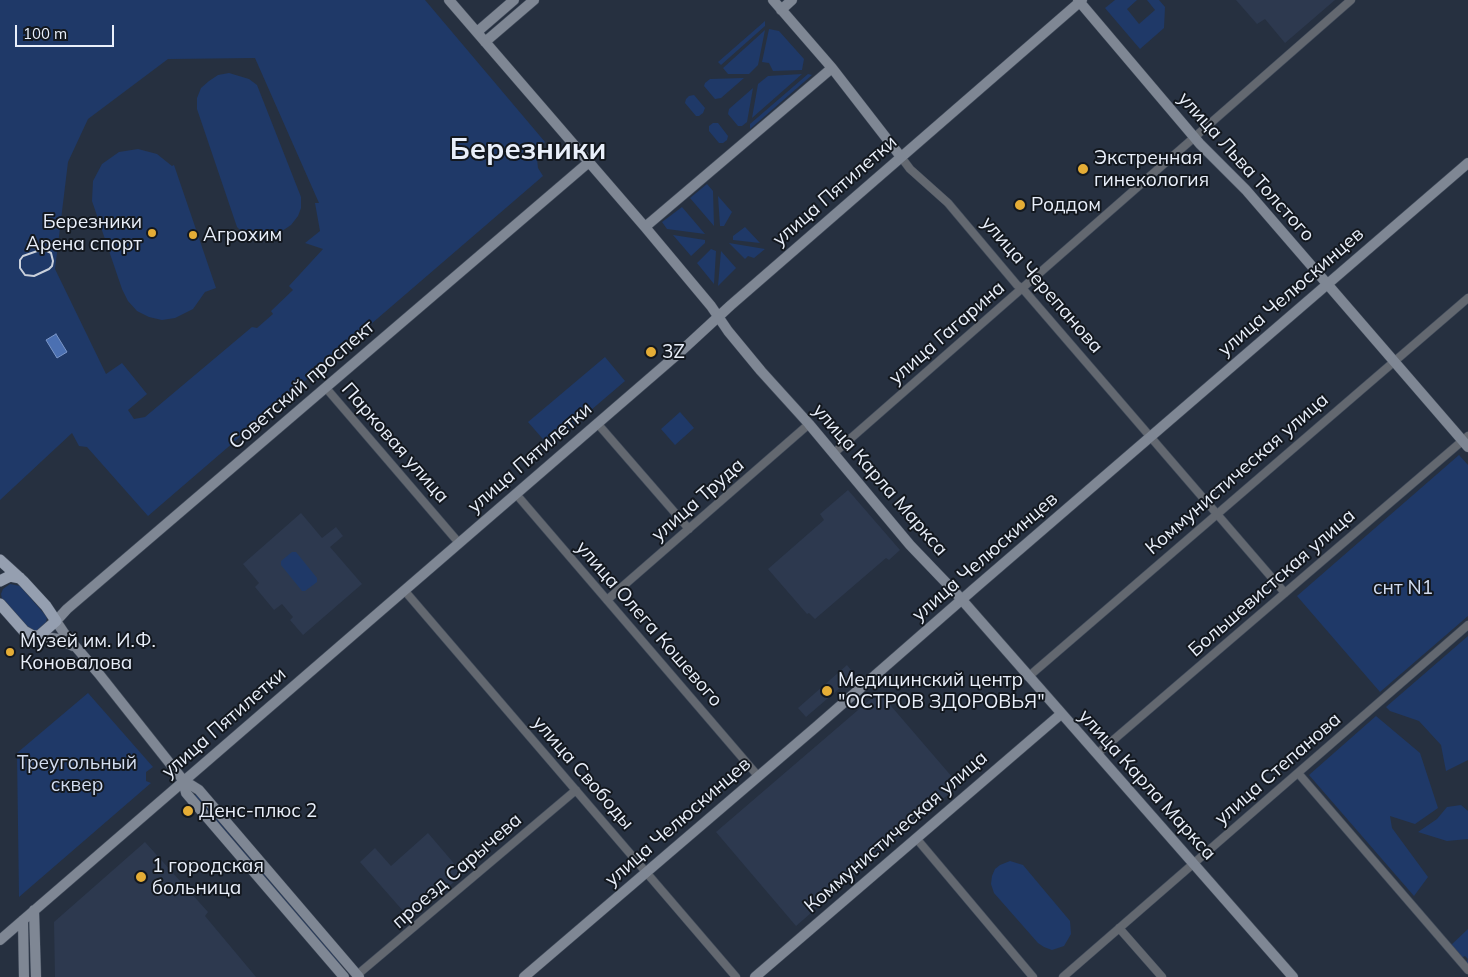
<!DOCTYPE html>
<html>
<head>
<meta charset="utf-8">
<style>
	body { margin:0 }
	#map { position:relative; width:1468px; height:977px; overflow:hidden; background:#263040; font-family:Mulish,sans-serif }
	canvas { display:block }
	.scale { position:absolute; left:15px; top:25px; width:99px; height:22px; box-sizing:border-box; border:2px solid #e9effa; border-top:0; padding-left:6px; font-size:15px; line-height:18px; white-space:nowrap; color:#e9effa; -webkit-text-stroke:4px #13181f; paint-order:stroke }
</style>
</head>
<body>
<div id="map">
<canvas width="1468" height="977"></canvas>
<div class="scale">100 m</div>
</div>
<script>
const c = document.querySelector('canvas').getContext('2d');
c.lineJoin = 'round';
function fill(path, color) { c.fillStyle = color; c.fill(path, 'evenodd'); }
const poly = rows => new Path2D(rows.map(r => 'M' + r).join(''));
function trace(path, color, width, dash) { c.strokeStyle = color; c.lineWidth = width; c.lineCap = dash ? 'butt' : 'round'; c.setLineDash(dash || []); c.stroke(path); }
function drawText(font, color, halo, rows, align = 'center') {
  c.font = font + ' Mulish,sans-serif'; c.lineWidth = 4; c.setLineDash([]); c.textBaseline = 'middle'; c.strokeStyle = halo; c.fillStyle = color; for (const [text, x, y, turn = 0] of rows) {
    c.save(); c.translate(x, y); c.rotate((+turn || 0) * Math.PI / 180); c.textAlign = isNaN(turn) ? turn : align; if (halo) c.strokeText(text, 0, 0); c.fillText(text, 0, 0); c.restore();
  }
}
const built = poly([
	[1236,0,1335,0,1285,43,1265,19,1257,24],
	[848,490,900,550,889,560,886,558,815,619,809,613,807,614,768,569,824,520,820,514],
	[301,513,322,538,336,527,343,536,330,547,362,584,303,635,290,620,293,617,282,604,274,610,255,587,259,583,243,564],
	[847,665,855,675,806,717,798,708],
	[879,692,959,785,796,926,716,832],
	[428,833,463,874,411,920,360,862,375,848,391,866],
	[145,842,208,912,205,916,256,977,55,977,54,922]
]);
const green = poly([
	[0,0,425,0,545,142,541,146,537,159,538,168,543,176,148,516,87,447,79,446,72,433,0,500],
	[255,58,319,203,315,203,320,231,305,243,323,249,289,286,293,290,271,311,273,314,257,328,252,327,145,417,134,419,128,410,147,394,122,363,106,374,55,269,68,162,88,119,168,59],
	[1115,0,1137,0,1127,9,1139,24,1155,10,1147,0,1159,0,1165,7,1164,28,1140,49,1105,8],
	[765,21,765,26,721,65,718,62],
	[769,29,779,31,804,59,802,70,773,71,769,63,762,62],
	[765,30,758,65,749,74,728,74,723,68],
	[229,73,249,79,257,85,301,197,301,208,298,216,291,225,282,231,264,236,254,237,244,234,237,227,197,109,197,98,201,88,209,81,218,75],
	[802,74,752,118,758,84,768,76],
	[808,74,812,75,750,129,750,124],
	[744,78,721,98,715,99,704,86,705,83,710,79],
	[753,88,747,122,742,126,738,126,728,114,729,109],
	[694,95,705,108,703,113,699,116,696,116,685,103,686,99,689,96],
	[713,123,718,123,728,136,727,140,723,143,719,143,709,131,709,126],
	[138,149,157,154,172,166,174,165,216,288,205,292,193,309,175,318,162,320,149,317,137,311,128,301,122,289,92,201,93,181,102,164,119,152],
	[707,184,713,191,714,226,690,198],
	[718,196,732,212,724,226,720,226],
	[682,207,705,234,667,229,662,222],
	[745,227,760,243,733,240,733,236],
	[673,235,705,240,705,243,691,256],
	[729,243,765,249,754,258,748,256,745,259],
	[711,249,716,251,714,284,697,263],
	[721,251,736,268,718,286],
	[605,357,625,381,549,446,528,422],
	[680,412,694,428,675,445,661,429],
	[1459,455,1468,465,1468,616,1380,692,1297,596],
	[292,552,296,552,317,578,317,582,305,591,302,591,281,565,281,561],
	[10,584,20,586,47,617,46,623,42,630,32,632,3,603,1,594,3,589],
	[1468,636,1468,760,1446,771,1441,745,1419,721,1390,711,1386,707],
	[88,693,153,767,146,772,146,781,151,783,19,897,17,753],
	[1376,716,1420,753,1438,808,1415,824,1390,816,1392,828,1428,877,1414,896,1309,775],
	[196,794,235,841,341,964,339,965,194,796],
	[1461,805,1468,811,1468,839,1447,841,1418,832,1437,819,1447,807],
	[1010,861,1023,865,1070,921,1071,934,1064,946,1052,950,1044,947,1038,943,994,893,991,884,992,876,995,869,1000,865],
	[1468,929,1468,967,1465,964,1468,959,1465,956,1461,958,1450,946]
]);
const water = poly([
	[56,334,67,352,57,358,46,340,56,334]
]);
const street = poly([
	[901,157,910,169,948,203,1017,285,1023,289,1285,593],
	[326,388,459,543],
	[597,423,689,529],
	[834,453,1351,0],
	[516,494,758,776],
	[404,590,736,977],
	[607,600,809,424],
	[1028,677,1468,298],
	[1097,754,1468,436],
	[1298,773,1468,970],
	[916,838,1033,977],
	[1119,928,1162,977],
	[357,975,576,790],
	[1063,977,1468,625]
]);
const secondary = poly([
	[449,0,645,227,711,306,728,331,761,371,809,424,910,545,955,592,1293,977],
	[773,0,832,68,901,157],
	[1078,0,1200,144,1246,190,1468,447],
	[781,10,792,0],
	[477,32,514,0],
	[485,42,534,0],
	[645,227,832,68],
	[39,636,58,639,73,646],
	[183,780,186,793,344,977],
	[34,910,36,977],
	[23,920,24,977],
	[0,940,679,353,731,305,1082,0],
	[359,977,199,790,183,780,99,674,64,633,56,621,67,609,589,162],
	[524,977,816,727,975,588,1468,163],
	[755,977,1061,714]
]);
const primary = poly([
	[0,560,23,581,46,606,56,621,39,636,33,636,24,631,0,604],
	[0,581,10,576,20,578]
]);
const rail = poly([
	[43,249,51,253,53,261,52,266,49,269,34,276,25,275,20,268,20,260,23,256,43,249]
]);
const markers = [
	[1083,169,6,"#e5ad36"],
	[1020,205,6,"#e5ad36"],
	[152,233,5,"#e5ad36"],
	[193,235,5,"#e5ad36"],
	[651,352,6,"#e5ad36"],
	[10,652,5,"#e5ad36"],
	[827,691,6,"#e5ad36"],
	[188,811,6,"#e5ad36"],
	[141,877,6,"#e5ad36"]
];
const poiNames = [
	["Экстренная",1094,158],
	["гинекология",1094,180],
	["Роддом",1031,205],
	["Березники",142,222,"right"],
	["Арена спорт",142,244,"right"],
	["Агрохим",203,235],
	["3Z",662,352],
	["Музей им. И.Ф.",20,641],
	["Коновалова",20,663],
	["Медицинский центр",838,680],
	["\"ОСТРОВ ЗДОРОВЬЯ\"",838,702],
	["Денс-плюс 2",199,811],
	["1 городская",152,866],
	["больница",152,888]
];
const streetNames = [
	["улица Льва Толстого",1246,167,48],
	["улица Пятилетки",835,191,-41],
	["улица Черепанова",1042,285,49],
	["улица Челюскинцев",1291,292,-41],
	["улица Гагарина",947,333,-41],
	["Советский проспект",302,385,-41],
	["Парковая улица",395,443,49],
	["улица Пятилетки",530,458,-41],
	["Коммунистическая улица",1237,474,-41],
	["улица Карла Маркса",880,480,49],
	["улица Труда",698,500,-41],
	["улица Челюскинцев",985,557,-41],
	["Большевистская улица",1272,583,-41],
	["улица Олега Кошевого",649,624,49],
	["улица Пятилетки",224,723,-41],
	["улица Степанова",1278,769,-41],
	["улица Свободы",583,773,49],
	["улица Карла Маркса",1147,785,48],
	["улица Челюскинцев",678,822,-41],
	["Коммунистическая улица",896,832,-41],
	["проезд Сарычева",457,871,-41]
];
const parkNames = [
	["снт N1",1403,588],
	["Треугольный",77,763],
	["сквер",77,785]
];
const townNames = [
	["Березники",528,150]
];
fill(built, '#2d394f');
fill(green, '#1f3968');
fill(water, '#4b70b2');
trace(water, '#7a96c8', 1);
trace(street, '#414b5a', 9);
trace(secondary, '#414b5a', 11);
trace(primary, '#414b5a', 12);
trace(street, '#636870', 8);
trace(secondary, '#7f8794', 10);
trace(primary, '#959fb0', 11);
trace(rail, '#c9d0db', 2);
for (const [x, y, r, color] of markers) { const dot = new Path2D(); dot.arc(x, y, r, 0, 2 * Math.PI); c.fillStyle = color; c.fill(dot); trace(dot, '#13181f', 2); }
drawText('19px', '#e9effa', '#13181f', poiNames, 'left');
drawText('19px', '#e9effa', '#13181f', streetNames);
drawText('19px', '#d3ddf0', '#13181f', parkNames);
drawText('bold 29px', '#e9effa', '#13181f', townNames);
</script>
</body>
</html>
